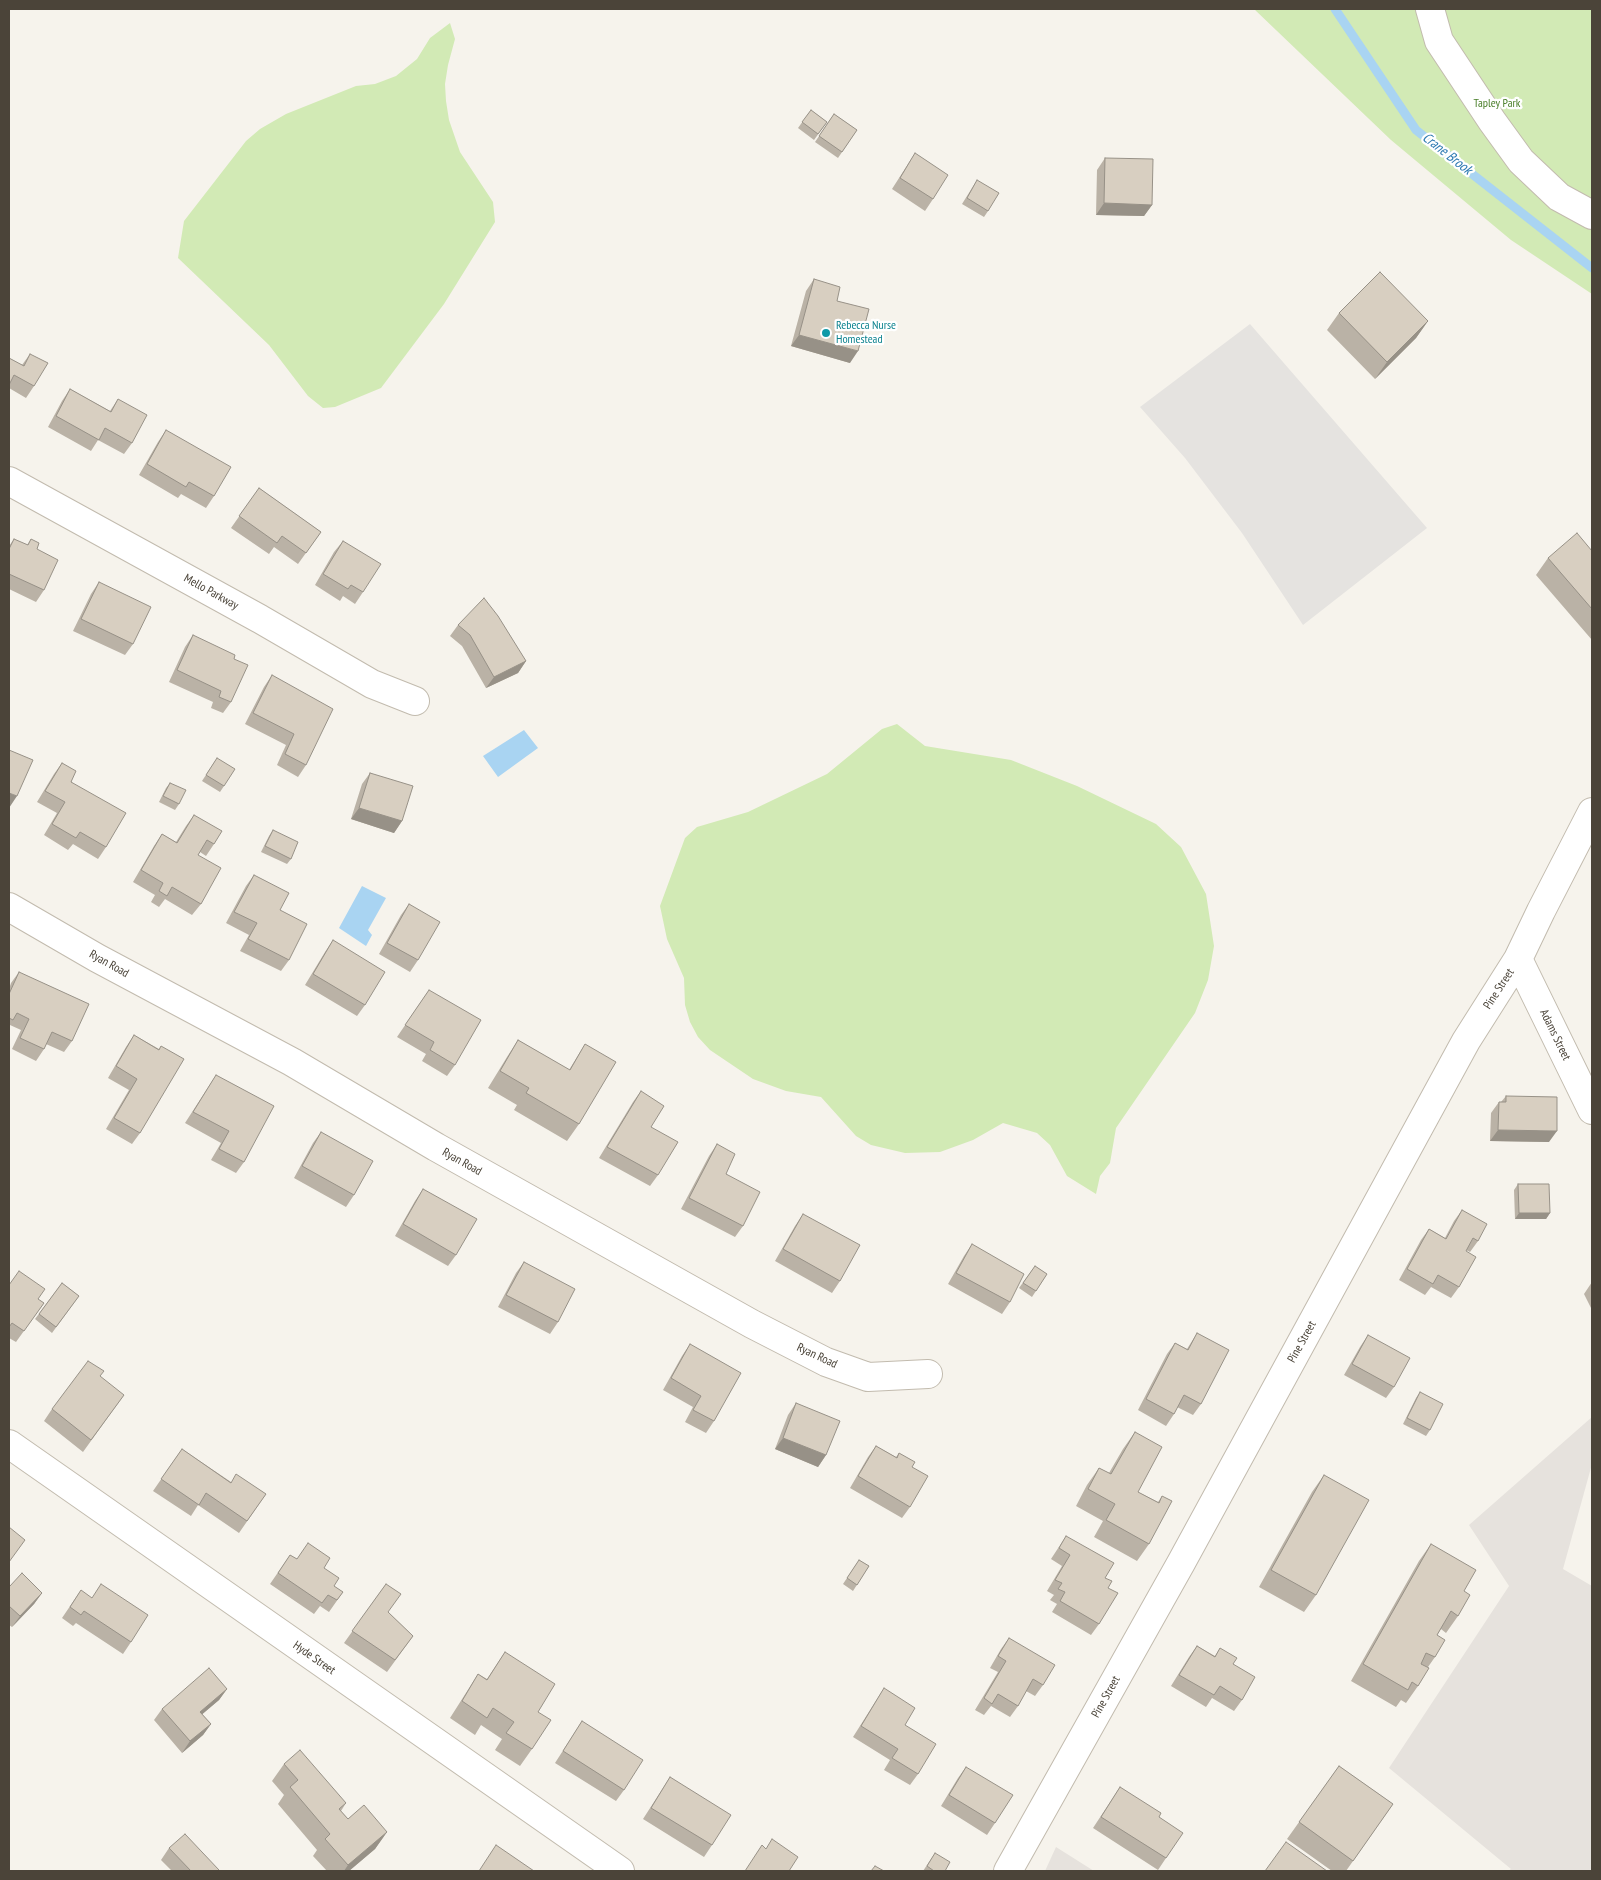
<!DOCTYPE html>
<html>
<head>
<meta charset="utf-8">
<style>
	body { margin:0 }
	#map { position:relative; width:1601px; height:1880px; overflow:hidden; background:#f6f3ec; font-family:"PT Sans Narrow",sans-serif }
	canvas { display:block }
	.frame { position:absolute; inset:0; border:10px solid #4b4439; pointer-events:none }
</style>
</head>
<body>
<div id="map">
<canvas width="1601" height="1880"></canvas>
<div class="frame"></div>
</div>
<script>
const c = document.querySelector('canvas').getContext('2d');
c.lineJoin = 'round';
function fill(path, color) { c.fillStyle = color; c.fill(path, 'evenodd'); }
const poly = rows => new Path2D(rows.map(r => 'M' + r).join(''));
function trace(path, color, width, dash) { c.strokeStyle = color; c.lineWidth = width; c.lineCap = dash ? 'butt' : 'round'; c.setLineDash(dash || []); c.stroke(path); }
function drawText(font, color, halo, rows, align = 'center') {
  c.font = font + ' "PT Sans Narrow",sans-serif'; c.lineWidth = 4.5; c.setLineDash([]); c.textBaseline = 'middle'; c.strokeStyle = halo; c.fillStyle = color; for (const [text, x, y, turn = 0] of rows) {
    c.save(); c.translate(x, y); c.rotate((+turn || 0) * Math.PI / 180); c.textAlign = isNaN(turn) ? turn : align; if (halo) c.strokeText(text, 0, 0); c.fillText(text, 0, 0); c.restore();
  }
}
const industrial = poly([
	[1592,1417,1592,1464,1563,1569,1592,1586,1592,1871,1508,1871,1511,1869,1389,1768,1509,1586,1469,1525],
	[1056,1847,1094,1871,1045,1871]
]);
const green = poly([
	[1254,9,1592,9,1592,294,1511,240,1391,140],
	[450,23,455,39,448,65,445,84,446,101,449,120,460,152,493,202,495,222,444,304,381,388,335,407,323,408,308,396,269,345,178,258,184,221,246,141,260,129,286,114,356,86,375,84,396,76,417,59,430,38],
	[897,724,925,746,1011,760,1077,786,1156,824,1181,847,1206,894,1214,946,1208,980,1195,1013,1116,1128,1110,1163,1100,1176,1096,1194,1067,1176,1050,1145,1037,1133,1003,1123,973,1140,940,1152,905,1153,871,1145,856,1136,821,1097,786,1091,753,1079,710,1050,698,1037,690,1022,685,1005,684,978,667,939,660,906,685,838,697,827,748,812,827,774,882,729]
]);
const parking = poly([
	[1250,324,1427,528,1303,625,1242,533,1185,458,1140,407]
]);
const water = poly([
	[524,730,538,748,498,777,483,756],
	[362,886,386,898,368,930,372,935,366,946,339,928]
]);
const stream = poly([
	[1335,9,1416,130,1592,268]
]);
const minor = poly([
	[1430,9,1439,41,1492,121,1521,161,1559,197,1592,215],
	[9,481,260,619,372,684,415,701],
	[9,907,97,958,292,1062,436,1147,752,1324,826,1362,868,1377,928,1374],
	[1518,959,1592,1110],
	[9,1444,620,1871],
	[1008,1871,1181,1563,1466,1041,1518,959,1541,911,1592,812]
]);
const wall = poly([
	[811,110,827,122,814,140,798,128],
	[834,114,857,130,838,158,815,142],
	[915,153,933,199,925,211,892,189],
	[1105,158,1152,205,1144,216,1096,215,1097,170],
	[977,180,988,211,984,217,962,204],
	[814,279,837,301,850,363,791,346,806,291],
	[1339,313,1428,321,1416,338,1375,379,1327,330],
	[30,354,34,386,26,398,9,388,9,358,22,365],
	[70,389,110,411,118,399,132,443,124,454,98,440,91,451,48,427,62,401],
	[166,430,214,496,206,508,181,494,178,498,139,475,158,442],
	[259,488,321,532,298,564,274,547,269,554,231,528],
	[14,539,27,545,31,539,37,549,44,590,36,602,9,589,9,546],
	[343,541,363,592,355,604,343,596,340,601,315,585,334,552],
	[1592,551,1592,640,1536,575,1548,558],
	[99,582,133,644,125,655,73,631,91,594],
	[458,625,526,661,518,673,486,688,462,646,450,636],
	[193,635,231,702,223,713,211,708,213,702,169,682,185,647],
	[272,675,306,765,298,777,277,765,286,745,245,724,264,687],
	[217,758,224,786,220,792,202,781],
	[62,763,106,847,98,859,73,844,68,850,44,835,57,813,37,802,54,774],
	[370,773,402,821,394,833,351,819,362,784],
	[170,783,179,804,175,810,159,802,166,788],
	[194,815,214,844,206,856,200,852,198,855,201,904,192,915,165,899,159,907,151,902,155,895,133,882,154,846,162,834,176,842,186,826],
	[273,830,291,859,287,864,261,852,269,836],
	[254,875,280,910,289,960,281,971,240,951,249,935,226,923,246,886],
	[409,904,418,960,410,972,379,954,401,915],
	[333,940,365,1005,357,1016,305,985,325,952],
	[19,972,72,1041,64,1052,46,1044,44,1049,36,1061,12,1049,21,1030,10,1025,9,1027,9,989,11,983],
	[429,990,455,1065,447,1076,422,1061,426,1054,397,1037],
	[134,1035,159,1049,161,1046,140,1133,132,1144,106,1129,129,1090,108,1078,126,1047],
	[518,1040,569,1070,585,1044,579,1124,567,1141,514,1110,517,1105,488,1088,507,1057],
	[216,1075,244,1162,236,1173,211,1160,221,1143,185,1123],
	[641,1091,651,1127,658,1175,650,1186,599,1158,633,1102],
	[1506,1096,1549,1142,1490,1141,1491,1113,1499,1102,1501,1102],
	[321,1132,354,1195,346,1207,294,1178,313,1143],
	[717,1144,743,1226,735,1237,681,1209,709,1156],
	[1518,1184,1550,1213,1546,1219,1515,1219,1514,1190],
	[423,1189,456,1255,448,1266,395,1236,415,1201],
	[1462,1210,1478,1241,1470,1252,1466,1250,1459,1287,1451,1298,1431,1287,1425,1295,1399,1280,1421,1240,1429,1229,1445,1238,1454,1221],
	[803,1214,840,1281,832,1293,775,1261,795,1226],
	[972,1244,1010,1302,1002,1314,948,1284,964,1256],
	[524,1262,558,1322,550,1334,498,1307,516,1273],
	[1035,1266,1047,1274,1032,1297,1019,1288],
	[1592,1282,1592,1310,1584,1294],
	[62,1283,79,1296,52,1333,35,1319],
	[9,1285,38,1299,44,1303,16,1342,9,1338],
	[1197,1333,1201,1404,1193,1415,1177,1407,1174,1414,1166,1426,1138,1410,1167,1354,1175,1343,1187,1349],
	[1368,1335,1394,1387,1386,1398,1344,1375,1360,1347],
	[690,1344,714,1421,706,1433,685,1422,693,1407,663,1390,682,1356],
	[1420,1392,1430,1430,1426,1436,1403,1424,1416,1398],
	[124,1395,83,1452,44,1421,52,1409],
	[796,1403,826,1455,818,1467,775,1449,788,1415],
	[1135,1432,1138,1492,1158,1502,1162,1496,1149,1544,1137,1561,1094,1537,1103,1521,1076,1506,1087,1485,1099,1468,1109,1473,1123,1449],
	[876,1446,896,1457,899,1453,910,1507,902,1518,850,1488,868,1457],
	[182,1449,231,1482,266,1494,239,1533,198,1505,191,1516,153,1491],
	[1324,1475,1316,1595,1304,1612,1259,1587,1312,1492],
	[1066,1536,1105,1578,1108,1588,1099,1624,1091,1635,1052,1612,1057,1604,1050,1600,1054,1595,1047,1591,1062,1566,1051,1559],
	[1431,1544,1464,1591,1458,1616,1446,1633,1441,1629,1437,1635,1435,1657,1428,1667,1418,1686,1406,1703,1401,1700,1396,1707,1351,1681,1419,1561],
	[290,1555,297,1559,324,1568,334,1586,343,1592,329,1612,320,1606,314,1614,270,1584],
	[859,1560,869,1566,853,1591,843,1584],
	[386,1584,388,1612,413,1636,387,1672,344,1643],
	[9,1585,10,1586,42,1593,34,1604,12,1627,9,1625],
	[81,1590,131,1642,123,1654,76,1623,73,1626,62,1618],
	[1009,1638,1043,1685,1035,1696,1026,1691,1018,1706,1010,1717,991,1706,984,1715,975,1710,998,1672,990,1668,1001,1649],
	[1197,1646,1215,1656,1220,1648,1233,1664,1242,1700,1234,1711,1212,1698,1206,1707,1171,1686,1189,1657],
	[505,1652,538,1712,532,1749,520,1766,495,1750,502,1739,481,1725,475,1735,450,1718,478,1674,487,1679],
	[884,1688,918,1774,910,1785,884,1770,890,1760,853,1737],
	[227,1689,219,1700,202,1714,211,1724,203,1735,182,1753,154,1720,162,1709],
	[582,1721,624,1790,616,1801,555,1763],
	[284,1764,346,1803,341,1811,348,1819,387,1832,375,1849,349,1871,327,1871,313,1856,317,1850,278,1804,284,1795,272,1781],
	[1339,1766,1393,1804,1346,1871,1332,1871,1287,1839],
	[966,1767,995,1823,987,1835,941,1806,958,1778],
	[670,1777,712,1845,704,1857,643,1819],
	[1120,1787,1159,1817,1166,1858,1158,1870,1093,1828],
	[169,1848,218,1871,172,1871,161,1860],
	[935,1853,945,1871,923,1871]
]);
const shadedWall = poly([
	[1104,203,1152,205,1144,216,1096,215],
	[1428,321,1416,338,1375,379,1387,362],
	[799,335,858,351,850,363,791,346],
	[526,661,518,673,486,688,494,677],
	[9,793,17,796,9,808],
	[359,808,402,821,394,833,351,819],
	[1498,1130,1557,1131,1549,1142,1490,1141],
	[1519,1213,1550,1213,1546,1219,1515,1219],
	[783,1438,826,1455,818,1467,775,1449],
	[42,1593,34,1604,12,1627,20,1616],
	[227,1689,219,1700,192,1723,200,1712],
	[211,1724,203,1735,182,1753,190,1741],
	[387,1832,375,1849,349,1871,344,1871,348,1865]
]);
const building = poly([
	[811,110,827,122,818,134,802,122,811,110],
	[834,114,857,130,842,152,819,136,834,114],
	[915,153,948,175,933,199,900,178,915,153],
	[1105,158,1153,159,1152,205,1104,203,1105,158],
	[977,180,999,193,988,211,967,198,977,180],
	[1380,272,1428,321,1387,362,1339,313,1380,272],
	[814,279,840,287,837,301,869,309,858,351,799,335,814,279],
	[30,354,48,363,34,386,14,375,9,385,9,358,24,366,30,354],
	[70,389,111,412,118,399,147,415,132,443,105,428,99,440,56,416,70,389],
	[166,430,231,467,214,496,189,482,186,487,147,464,166,430],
	[259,488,321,532,306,553,282,536,277,543,239,516,259,488],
	[1577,533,1592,551,1592,609,1548,558,1577,533],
	[14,539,28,545,31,539,39,543,37,549,58,560,44,590,9,574,9,549,14,539],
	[343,541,381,564,363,592,351,585,348,589,323,574,343,541],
	[99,582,151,607,133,644,81,619,99,582],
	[484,598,498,616,526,661,494,677,470,635,458,625,484,598],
	[193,635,235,655,234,659,248,665,231,702,219,697,221,691,177,670,193,635],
	[272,675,333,709,306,765,285,754,294,734,253,713,272,675],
	[9,750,33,760,17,796,9,793,9,750],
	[217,758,235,769,224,786,206,775,217,758],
	[62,763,76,771,71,782,126,813,106,847,80,832,76,838,52,824,65,802,45,791,62,763],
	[370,773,413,786,402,821,359,808,370,773],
	[170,783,186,790,179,804,163,796,170,783],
	[194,815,222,831,214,844,207,840,198,855,221,868,201,904,172,887,167,896,159,891,163,883,141,870,162,834,177,843,194,815],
	[273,830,298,842,291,859,265,846,273,830],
	[254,875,289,893,280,910,307,924,289,960,248,939,257,923,234,912,254,875],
	[409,904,440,922,418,960,387,943,409,904],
	[333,940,385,972,365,1005,313,974,333,940],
	[19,972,89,1004,72,1041,52,1032,44,1049,20,1038,29,1019,17,1013,13,1020,9,1018,9,994,19,972],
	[429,990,481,1020,455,1065,430,1050,434,1042,405,1025,429,990],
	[134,1035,159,1050,161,1046,184,1059,140,1133,114,1118,137,1079,116,1066,134,1035],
	[518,1040,570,1070,585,1044,616,1062,579,1124,526,1093,529,1088,500,1071,518,1040],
	[216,1075,274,1106,244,1162,219,1149,229,1131,193,1112,216,1075],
	[641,1091,664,1106,651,1127,678,1142,658,1175,607,1147,641,1091],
	[1506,1096,1557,1097,1557,1131,1498,1130,1499,1102,1506,1102,1506,1096],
	[321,1132,373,1161,354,1195,302,1166,321,1132],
	[717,1144,735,1154,726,1174,760,1192,743,1226,689,1198,717,1144],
	[1518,1184,1549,1184,1550,1213,1519,1213,1518,1184],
	[423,1189,477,1219,456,1255,403,1224,423,1189],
	[1462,1210,1487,1224,1478,1241,1473,1238,1466,1251,1476,1257,1459,1287,1438,1275,1433,1284,1407,1269,1429,1229,1446,1239,1462,1210],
	[803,1214,860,1245,840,1281,783,1249,803,1214],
	[972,1244,1024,1274,1010,1302,956,1273,972,1244],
	[524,1262,575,1289,558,1322,506,1295,524,1262],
	[1035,1266,1047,1274,1036,1291,1023,1283,1035,1266],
	[19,1271,45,1289,38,1299,44,1303,24,1331,12,1323,9,1327,9,1285,19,1271],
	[62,1283,79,1296,56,1327,39,1314,62,1283],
	[1197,1333,1229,1350,1201,1404,1184,1395,1174,1414,1146,1399,1175,1343,1188,1350,1197,1333],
	[1368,1335,1410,1358,1394,1387,1352,1364,1368,1335],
	[690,1344,741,1373,714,1421,693,1410,701,1396,671,1378,690,1344],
	[88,1361,104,1371,100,1376,124,1395,91,1440,52,1409,88,1361],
	[1420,1392,1443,1404,1430,1430,1407,1418,1420,1392],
	[796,1403,840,1421,826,1455,783,1438,796,1403],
	[1135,1432,1162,1447,1138,1492,1159,1503,1162,1496,1172,1501,1149,1544,1106,1520,1115,1504,1088,1489,1099,1468,1111,1474,1135,1432],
	[876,1446,897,1458,899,1453,915,1462,912,1467,928,1476,910,1507,858,1476,876,1446],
	[182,1449,231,1483,236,1474,266,1494,247,1521,206,1493,199,1505,161,1479,182,1449],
	[1324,1475,1369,1500,1316,1595,1271,1570,1324,1475],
	[9,1527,25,1540,9,1562,9,1527],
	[1066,1536,1114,1563,1105,1578,1112,1581,1108,1588,1118,1593,1099,1624,1060,1601,1065,1592,1058,1589,1062,1583,1055,1580,1070,1555,1059,1548,1066,1536],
	[308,1543,330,1558,324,1568,339,1578,334,1586,343,1592,337,1600,328,1595,322,1603,278,1573,290,1555,297,1559,308,1543],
	[1431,1544,1476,1570,1464,1591,1470,1595,1458,1616,1451,1611,1437,1635,1445,1640,1435,1657,1426,1653,1421,1664,1429,1668,1418,1686,1412,1682,1408,1690,1363,1664,1431,1544],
	[859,1560,869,1566,857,1585,847,1578,859,1560],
	[22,1573,42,1593,20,1616,9,1606,9,1585,10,1586,22,1573],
	[101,1584,148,1615,131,1642,84,1611,81,1615,70,1607,81,1590,92,1598,101,1584],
	[386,1584,401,1594,388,1612,413,1636,395,1660,352,1631,386,1584],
	[1009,1638,1055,1665,1043,1685,1033,1679,1018,1706,998,1694,992,1704,984,1698,1006,1661,998,1656,1009,1638],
	[1197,1646,1215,1657,1220,1648,1237,1658,1233,1664,1255,1677,1242,1700,1220,1686,1214,1695,1179,1675,1197,1646],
	[505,1652,555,1684,538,1712,551,1720,532,1749,506,1733,514,1722,493,1708,487,1718,462,1701,478,1674,487,1680,505,1652],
	[209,1668,227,1689,200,1712,211,1724,190,1741,162,1709,209,1668],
	[884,1688,915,1708,905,1725,936,1744,918,1774,892,1758,898,1749,861,1726,884,1688],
	[582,1721,643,1760,624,1790,563,1751,582,1721],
	[300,1750,346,1803,339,1809,348,1819,364,1805,387,1832,348,1865,325,1839,330,1834,290,1787,298,1780,284,1764,300,1750],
	[1339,1766,1393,1804,1353,1861,1299,1822,1339,1766],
	[966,1767,1013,1795,995,1823,949,1795,966,1767],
	[670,1777,731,1815,712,1845,651,1808,670,1777],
	[1120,1787,1161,1813,1159,1817,1183,1833,1166,1858,1101,1817,1120,1787],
	[185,1834,219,1870,218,1871,191,1871,169,1848,185,1834],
	[772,1839,798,1857,789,1871,745,1871,762,1845,766,1849,772,1839],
	[1286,1842,1327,1871,1265,1871,1286,1842],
	[496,1845,534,1871,479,1871,496,1845],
	[935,1853,950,1862,945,1871,934,1871,927,1866,935,1853],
	[875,1866,884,1871,871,1871,875,1866]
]);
const markers = [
	[826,333,5,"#0f9aa8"]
];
const parkNames = [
	["Tapley Park",1497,104]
];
const cultureNames = [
	["Rebecca Nurse",836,326],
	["Homestead",836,340]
];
const streetNames = [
	["Mello Parkway",211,592,29],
	["Ryan Road",109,964,29],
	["Pine Street",1499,989,-57],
	["Adams Street",1555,1035,64],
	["Ryan Road",462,1162,29],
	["Pine Street",1302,1342,-61],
	["Ryan Road",817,1356,25],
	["Hyde Street",314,1658,35],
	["Pine Street",1106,1697,-61]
];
const waterNames = [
	["Crane Brook",1447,154,38]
];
fill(industrial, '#e6e2dd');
fill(green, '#d2eab5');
fill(parking, '#e5e3e0');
fill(water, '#a9d4f2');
trace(stream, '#a9d4f2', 9);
trace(minor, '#c2bbae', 30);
trace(minor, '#fff', 28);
fill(wall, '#bab2a6');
fill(shadedWall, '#979187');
fill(building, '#d8cfc1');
trace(building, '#979187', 1);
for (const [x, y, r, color] of markers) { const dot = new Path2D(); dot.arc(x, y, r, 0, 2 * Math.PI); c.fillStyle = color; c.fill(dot); trace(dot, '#fff', 2); }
drawText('12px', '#4a7f2a', '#fff', parkNames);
drawText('12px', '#0d838f', '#fff', cultureNames, 'left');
drawText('12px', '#4b4439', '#fff', streetNames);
drawText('italic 14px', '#2e7ab2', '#fff', waterNames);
</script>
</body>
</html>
